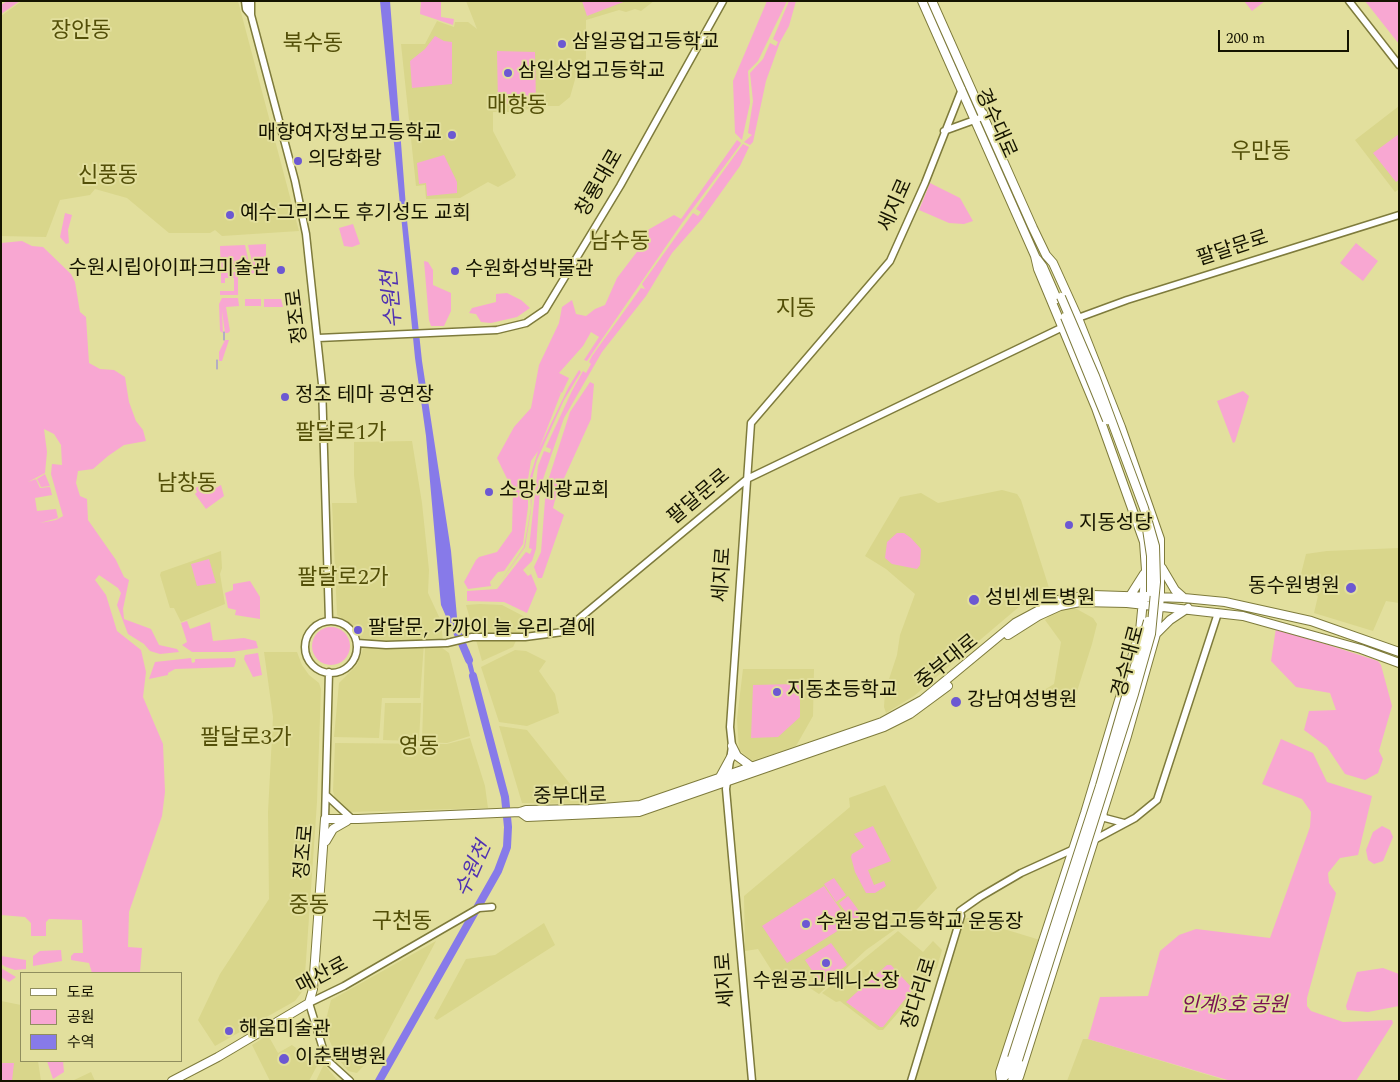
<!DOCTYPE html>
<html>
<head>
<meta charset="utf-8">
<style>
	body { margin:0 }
	#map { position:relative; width:1400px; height:1082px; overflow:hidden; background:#e2df9d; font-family:Spectral,"Noto Sans KR",serif }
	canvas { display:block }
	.frame { position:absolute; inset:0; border:2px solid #151400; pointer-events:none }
	.legend { position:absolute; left:20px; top:972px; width:162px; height:90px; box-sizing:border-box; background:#e2df9d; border:1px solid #908e5e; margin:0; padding:6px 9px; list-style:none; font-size:15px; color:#151400 }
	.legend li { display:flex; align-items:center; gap:10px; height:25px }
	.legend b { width:25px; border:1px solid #908e5e }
	.scale { position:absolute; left:1218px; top:30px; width:131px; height:22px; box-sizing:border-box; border:2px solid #151400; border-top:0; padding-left:6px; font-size:15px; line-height:18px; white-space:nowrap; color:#151400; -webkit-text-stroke:4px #e2df9d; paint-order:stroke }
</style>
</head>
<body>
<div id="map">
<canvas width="1400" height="1082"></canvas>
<div class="frame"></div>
<ul class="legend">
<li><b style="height:6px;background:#fff"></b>도로</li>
<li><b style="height:14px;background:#f8a7d2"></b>공원</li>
<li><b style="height:14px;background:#877ae9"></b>수역</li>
</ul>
<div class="scale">200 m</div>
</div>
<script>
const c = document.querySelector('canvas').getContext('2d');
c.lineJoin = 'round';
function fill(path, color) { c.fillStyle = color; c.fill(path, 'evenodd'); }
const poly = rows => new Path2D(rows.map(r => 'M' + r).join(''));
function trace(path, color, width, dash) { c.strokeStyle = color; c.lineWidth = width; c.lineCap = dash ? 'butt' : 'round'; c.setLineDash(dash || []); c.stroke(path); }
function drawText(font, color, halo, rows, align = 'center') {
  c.font = font + ' Spectral,"Noto Sans KR",serif'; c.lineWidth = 4; c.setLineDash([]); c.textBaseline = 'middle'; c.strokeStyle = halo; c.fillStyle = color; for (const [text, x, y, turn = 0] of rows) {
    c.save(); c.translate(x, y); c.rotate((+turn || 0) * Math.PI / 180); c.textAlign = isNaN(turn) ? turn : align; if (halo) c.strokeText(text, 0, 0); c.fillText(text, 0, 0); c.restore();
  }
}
const built = poly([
	[22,1,238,1,299,231,222,236,215,230,210,233,169,233,127,198,95,189,90,195,60,200,46,237,1,236,1,16],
	[466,1,654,1,641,11,635,9,626,12,619,10,586,20,586,59,580,62,570,97,559,106,538,106,518,112,493,112,493,131,516,175,514,178,498,187,488,182,460,198,426,199,425,185,416,186,401,44,425,44,437,21,454,27,455,22,468,22,477,29],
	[1399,106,1399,189,1395,192,1355,140],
	[412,441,422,503,429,570,428,593,441,621,443,641,424,643,420,698,382,698,379,738,334,737,339,683,357,665,363,649,356,630,337,615,332,503,357,503,354,475,354,442],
	[1002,490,1017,494,1021,500,1051,594,1020,606,914,696,886,713,884,707,885,691,897,655,900,635,915,594,886,569,865,556,900,497,921,493,938,503],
	[1399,548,1399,603,1386,601,1373,631,1314,613,1318,596,1298,586,1306,554,1327,551],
	[221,551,222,568,220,574,225,604,181,622,174,608,170,608,160,575,161,572],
	[480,604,502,605,527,618,513,647,482,661,466,605],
	[1073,607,1093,618,1097,624,1092,644,1073,704,1048,701,1041,692,1054,684,1061,642,1045,620,1055,611],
	[425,647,441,647,449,653,470,736,447,743,422,742],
	[515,650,526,651,546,661,539,671,555,694,559,713,527,726,499,722,481,667],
	[264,652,297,652,302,665,309,675,319,683,321,689,317,802,304,989,295,1001,215,1046,198,1020,220,974,269,899,268,812,273,717],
	[743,669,814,669,813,716,796,746,752,761,739,750,737,719],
	[385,703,421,703,419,741,383,740],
	[499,726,527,730,586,804,522,803],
	[470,738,485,786,488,808,349,812,335,799,333,791,335,743,447,744],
	[885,785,937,888,904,923,866,950,819,994,804,984,786,979,777,979,758,949,745,951,744,896,850,807,849,798],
	[968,918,1040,940,998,1081,913,1081,963,919],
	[544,923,555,945,437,1020,434,1018,466,959,495,955],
	[898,931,923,952,933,941,942,950,937,968,883,1030,878,1030,840,1001,836,1002,822,993],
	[436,941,379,1049,357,1073,348,1071,336,1056,324,1027,331,1000],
	[1,1001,21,1005,21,1061,38,1061,41,1081,1,1081],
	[268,1035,278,1053,292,1045,318,1064,309,1081,270,1081,252,1045],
	[1083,1039,1088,1039,1228,1081,1067,1081],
	[324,1064,338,1081,316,1081],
	[91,1072,95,1081,72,1081]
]);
const green = poly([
	[7,1,20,1,1,14,1,5],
	[421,1,441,1,441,17,454,19,453,25,420,14],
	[582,1,626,1,587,16],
	[767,1,787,1,758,61,748,71,750,103,742,140,735,133,733,81],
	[789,1,796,1,789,26,780,42,766,81,753,142,750,145,744,142,752,135,748,133,753,101,750,73,763,59,770,43,776,46,778,42,773,39],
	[1244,1,1265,1,1252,11],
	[1365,1,1399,1,1399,44],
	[435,36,444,41,452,42,452,84,412,88,410,61,425,49],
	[497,51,535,52,536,103,498,104],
	[1399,134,1399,180,1396,182,1373,153],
	[737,140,741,143,740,145,682,223,587,361,584,360,599,337,591,332,583,346,559,373,569,378,562,393,558,391,561,393,539,449,568,388,579,370,581,372,564,400,537,460,533,475,531,510,525,547,499,584,524,547,531,508,530,477,538,451,531,461,528,479,528,507,523,544,504,571,498,572,490,582,491,586,468,589,464,582,476,560,479,557,497,552,512,531,513,491,497,458,514,427,531,408,539,365,559,323,562,307,572,300,576,314,586,316,595,309,605,305,617,278,649,236,646,231,674,215,681,219],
	[743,144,749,147,740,166,702,219,672,253,646,296,602,352,564,418,540,488,536,549,532,561,523,570,528,576,531,574,537,589,527,613,504,602,467,601,467,591,497,589,526,552,530,554,532,549,529,548,538,466,544,451,550,453,551,449,546,447,572,391,583,371,586,373,591,364,589,362,592,356,641,288,645,289,642,284,693,213,698,216,701,212,696,209],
	[444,155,457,182,457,193,427,196,426,183,419,184,417,163],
	[930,183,960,198,973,221,964,224,949,223,919,210],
	[65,213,72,215,68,230,69,243,66,244,60,237],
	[353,224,360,244,352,247,344,246,339,228],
	[22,241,32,246,43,247,71,274,75,282,80,312,86,317,89,363,100,369,114,370,125,377,129,402,136,421,143,430,146,441,124,445,108,456,93,469,78,471,76,483,80,496,87,499,88,520,116,560,124,577,129,580,123,609,124,619,151,629,159,645,177,649,179,652,160,654,150,651,144,644,128,634,117,605,121,593,118,588,99,575,95,580,106,595,117,631,141,650,146,672,143,697,163,744,165,792,162,816,129,912,128,947,142,948,140,972,137,973,92,973,89,963,71,960,71,956,74,953,83,953,82,920,49,919,46,922,46,936,31,936,31,923,25,917,1,915,1,243],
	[44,429,54,434,61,445,62,465,52,464,51,474,63,516,56,520,40,523,58,518,56,509,37,511,35,498,52,495,50,487,40,488,36,479,28,482,45,473,47,452],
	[1356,243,1378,261,1363,281,1340,263],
	[266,244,266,267,262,272,249,274,248,271,254,270,248,245],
	[245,245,250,268,221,270,220,246],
	[424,261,428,262,433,270,433,285,451,293,451,311,444,326,431,326,429,320],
	[221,272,238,272,238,295,220,295,220,291,234,291,234,278,225,278,225,283,221,283],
	[507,293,521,300,530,308,517,317,491,323,481,322,476,314,469,313,472,308,496,302,496,294],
	[222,298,238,298,239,306,226,307,230,331,228,333,225,333,222,311,223,333,220,331,219,304],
	[245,299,261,299,261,306,245,306],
	[264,299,281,299,283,307,264,307],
	[302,299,303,306,286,306,284,300],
	[225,340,229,340,222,361,219,361,219,352],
	[590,382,594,384,591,419,556,496,553,508,564,515,542,578,538,578,534,567,541,552,546,487,570,412],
	[1243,391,1249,396,1235,442,1233,443,1217,401],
	[45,474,50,486,41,487,37,479],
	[212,481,216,488,221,485,224,496,206,509,195,494,197,492,195,488],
	[897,533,904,533,911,538,921,549,920,565,917,569,892,564,885,558,887,542],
	[209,559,216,583,197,586,191,564],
	[250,581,260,597,260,619,235,615,236,610,228,608,225,593,233,590,233,584],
	[187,621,190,629,210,622,213,641,244,638,256,641,258,648,231,652,192,652,182,645,187,642,181,623],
	'312 646a19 19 0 1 1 38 0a19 19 0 1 1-38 0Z',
	[1276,628,1378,661,1381,665,1392,706,1379,751,1383,759,1378,773,1365,780,1345,774,1327,747,1304,730,1309,711,1336,710,1330,693,1296,687,1271,661],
	[258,653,262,675,253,677,244,659,245,655],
	[191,658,192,663,195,662,195,659,235,658,236,661,234,667,175,669,168,673,168,675,149,679,155,662],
	[798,684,800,688,800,717,778,737,751,738,753,685],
	[1281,739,1313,753,1327,782,1372,796,1358,855,1340,858,1328,873,1329,883,1336,893,1335,897,1307,998,1307,1006,1311,1011,1343,1022,1392,1020,1393,1023,1356,1081,1231,1081,1088,1039,1100,997,1148,996,1160,951,1179,935,1196,929,1270,938,1310,827,1311,812,1302,799,1262,784],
	[873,826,891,861,868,870,874,885,884,881,886,886,875,893,866,893,855,872,851,857,852,854,864,847,854,834],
	[1382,826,1390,830,1393,837,1383,861,1374,864,1368,860,1366,850,1373,832],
	[834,878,846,895,836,902,824,884],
	[824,886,850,923,787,963,762,926],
	[848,896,862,915,853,922,839,903],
	[831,943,847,965,821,984,805,960],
	[61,950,62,961,33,966,33,956,40,951],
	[1,956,26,960,26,969,15,970,6,967,1,964],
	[887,965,891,965,913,989,883,1027,880,1027,846,1002],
	[1,968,16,977,9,982,1,977],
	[1383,968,1399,974,1399,1006,1368,1012,1347,1010,1346,1006,1357,972],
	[47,1061,63,1061,64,1072,53,1079],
	[1,1063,14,1063,12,1081,1,1081]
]);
const water = poly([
	[380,1,390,1,407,220,422,361,451,551,458,628,452,630,441,605,440,595,426,436,415,358],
	[469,650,477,683,473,685,464,652]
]);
const stream = poly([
	[224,340,224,332],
	[217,369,217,360]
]);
const river = poly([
	[452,620,469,660],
	[379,1081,498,871,507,847,508,827,505,797,473,676]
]);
const tertiary = poly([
	[245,1,246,9,251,15],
	[251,1,251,15,295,181,306,234,322,384,329,621],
	[1349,1,1399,65],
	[944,131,980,118,984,113],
	[1078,318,1127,300,1399,215],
	[318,338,497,330,526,323,545,310,620,186,723,1],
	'305 647a26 26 0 1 1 52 0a26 26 0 1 1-52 0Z',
	[357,643,386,645,447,643,472,637,525,637,563,632,747,479,1063,327],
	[326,795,352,819],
	[1102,813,1105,818,1124,823],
	[325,819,329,672],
	[1092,841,1135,818,1157,800,1218,613],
	[961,916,960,911,980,897,1021,873,1076,848],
	[350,1081,328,1061,324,1052,309,1003,344,986,479,908,492,907],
	[752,1081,726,789,732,746,730,727,751,423,890,261,925,183,962,89],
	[911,1081,961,916]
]);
const primary = poly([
	[922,1,1035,256,1038,269,1096,408,1144,542,1146,570,1140,631,1085,813,1000,1072,1001,1081],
	[932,1,1033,228,1046,255,1053,263,1078,318,1121,427,1160,539,1160,597,1156,634,1127,736,1019,1077,1016,1081],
	[1037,259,1043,267,1057,299],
	[1162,568,1175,590,1184,598],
	[1130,596,1144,574],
	[1156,634,1170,620,1188,608],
	[1008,635,1038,616,1060,606,1080,602,1127,603,1243,616,1361,649,1399,663],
	[732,746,737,756,752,767],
	[719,779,731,757],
	[520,812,527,817,639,812,884,727,910,714,948,686],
	[326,841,333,829,347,821],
	[1001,1080,1006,1075,1012,1058],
	[172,1081,218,1057,309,1003,313,989,325,819,358,819,520,812,526,810,589,809,640,805,882,722,922,700,1015,623,1058,600,1093,595,1184,598,1225,602,1311,621,1399,652],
	[1012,1081,1018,1060]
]);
const primaryBridge = poly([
	[1065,317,1107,420],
	[1147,529,1151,556,1151,592],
	[1012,1058,1100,786,1148,621],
	[1018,1060,1134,694,1151,634,1156,582,1155,546,1144,508,1095,376,1061,297]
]);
const markers = [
	[562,44,5,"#6c58d2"],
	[508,73,5,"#6c58d2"],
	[452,135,5,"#6c58d2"],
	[298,161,5,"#6c58d2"],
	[230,215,5,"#6c58d2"],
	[281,270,5,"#6c58d2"],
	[455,271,5,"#6c58d2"],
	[285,397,5,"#6c58d2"],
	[489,492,5,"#6c58d2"],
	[1069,525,5,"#6c58d2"],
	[1351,588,6,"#6c58d2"],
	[974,600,6,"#6c58d2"],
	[358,630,5,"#6c58d2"],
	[777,692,5,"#6c58d2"],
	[956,702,6,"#6c58d2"],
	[806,924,5,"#6c58d2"],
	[826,963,5,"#6c58d2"],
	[229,1031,5,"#6c58d2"],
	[284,1059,6,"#6c58d2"]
];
const poiNames = [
	["삼일공업고등학교",572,44],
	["삼일상업고등학교",518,73],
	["매향여자정보고등학교",442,135,"right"],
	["의당화랑",308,161],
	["예수그리스도 후기성도 교회",240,215],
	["수원시립아이파크미술관",271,270,"right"],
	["수원화성박물관",465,271],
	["정조 테마 공연장",295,397],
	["소망세광교회",499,492],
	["지동성당",1079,525],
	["동수원병원",1340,588,"right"],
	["성빈센트병원",985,600],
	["팔달문, 가까이 늘 우리 곁에",368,630],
	["지동초등학교",787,692],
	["강남여성병원",967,702],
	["수원공업고등학교 운동장",816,924],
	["수원공고테니스장",826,983,"center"],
	["해움미술관",239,1031],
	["이춘택병원",295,1059]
];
const streetNames = [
	["경수대로",994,124,66],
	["창룡대로",601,184,-60],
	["세지로",897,206,-66],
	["팔달문로",1233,250,-18],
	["정조로",299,316,-97],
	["팔달문로",700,498,-40],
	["세지로",724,575,-86],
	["경수대로",1130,662,-75],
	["중부대로",948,663,-39],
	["중부대로",570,798,-1],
	["정조로",306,852,-85],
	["매산로",323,977,-28],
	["세지로",727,980,-94],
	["장다리로",921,994,-73]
];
const parkNames = [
	["인계3호 공원",1234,1007]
];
const waterNames = [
	["수원천",394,299,-95],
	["수원천",475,870,-66]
];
const quarterNames = [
	["장안동",81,33],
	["북수동",313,46],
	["매향동",517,108],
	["우만동",1261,154],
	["신풍동",108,178],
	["남수동",620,244],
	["지동",796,311],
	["팔달로1가",341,435],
	["남창동",187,486],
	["팔달로2가",343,580],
	["팔달로3가",246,740],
	["영동",419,749],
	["중동",309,908],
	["구천동",402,924]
];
fill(built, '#d9d68b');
fill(green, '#f8a7d2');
fill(water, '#877ae9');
trace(stream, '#877ae9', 1);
trace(river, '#877ae9', 8);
trace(tertiary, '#7e7b3c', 9);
trace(primary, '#7e7b3c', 10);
trace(tertiary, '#fff', 6);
trace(primary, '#fff', 8);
trace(primaryBridge, '#7e7b3c', 10, []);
trace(primaryBridge, '#fff', 8);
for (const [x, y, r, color] of markers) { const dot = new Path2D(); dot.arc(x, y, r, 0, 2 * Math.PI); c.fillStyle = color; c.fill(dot); trace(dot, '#e2df9d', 2); }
drawText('20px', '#151400', '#e2df9d', poiNames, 'left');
drawText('20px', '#151400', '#e2df9d', streetNames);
drawText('italic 20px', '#790e55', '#e2df9d', parkNames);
drawText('italic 21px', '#5031b2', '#e2df9d', waterNames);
drawText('22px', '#534f08', '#e2df9d', quarterNames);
</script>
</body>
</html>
